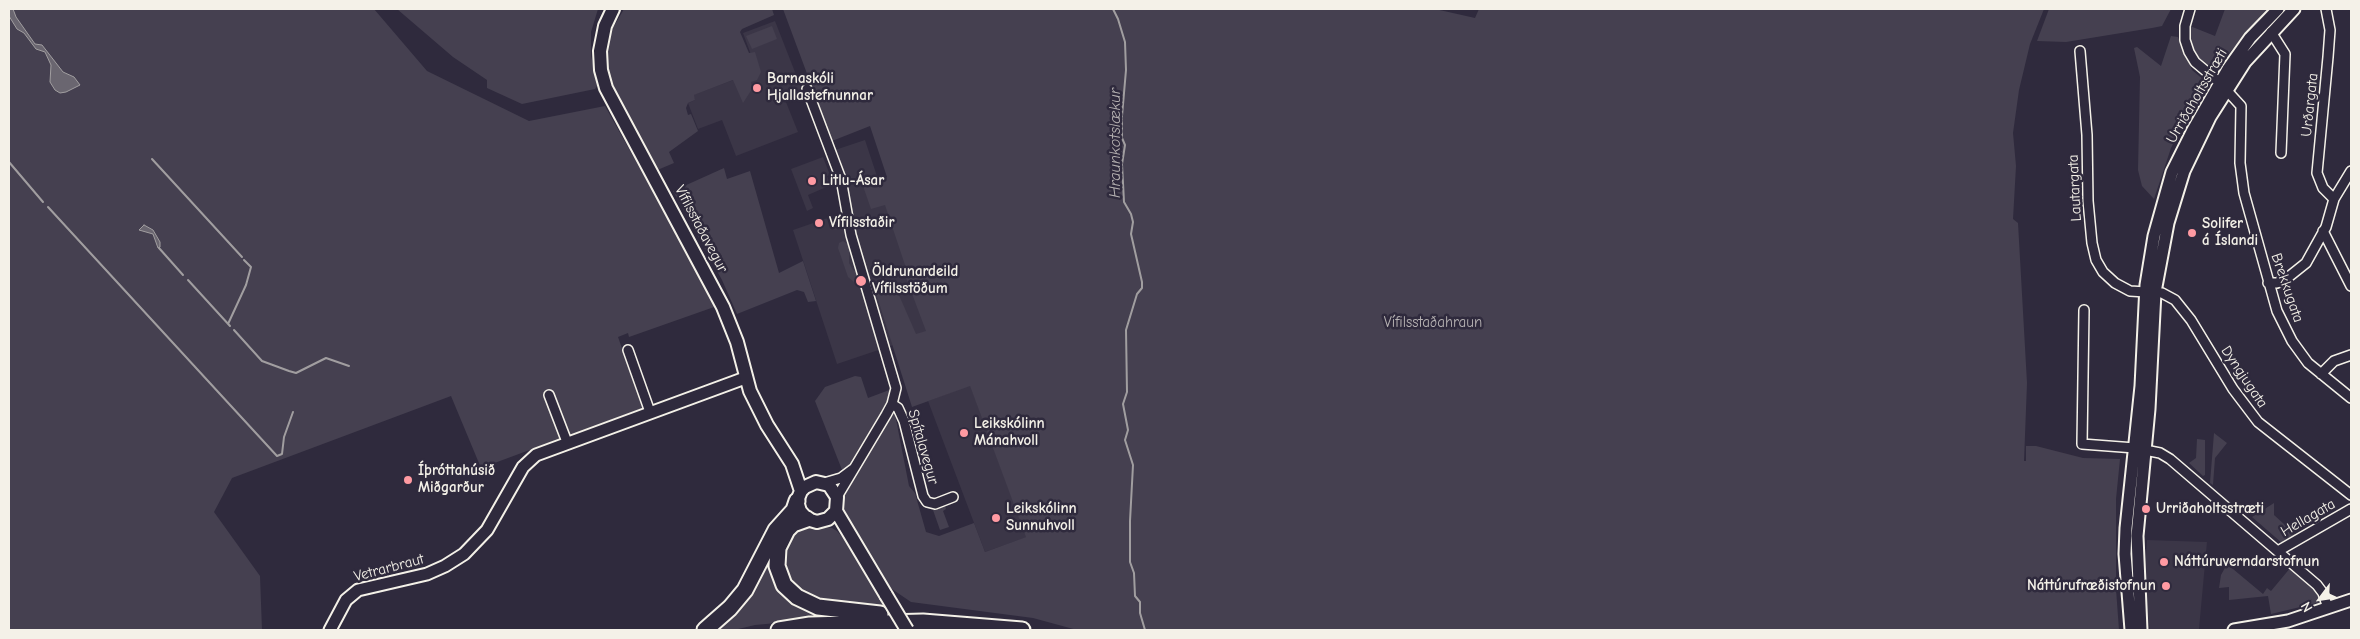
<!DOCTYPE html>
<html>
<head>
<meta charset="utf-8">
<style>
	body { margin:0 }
	#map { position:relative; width:2360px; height:639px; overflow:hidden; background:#2f2a3d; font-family:"Comic Neue",sans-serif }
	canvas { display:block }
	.frame { position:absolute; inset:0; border:10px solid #f4f1e8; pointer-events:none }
	.north { position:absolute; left:2295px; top:574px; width:50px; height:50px; -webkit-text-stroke:4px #2f2a3d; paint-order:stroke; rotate:239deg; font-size:14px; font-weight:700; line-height:20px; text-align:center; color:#f4f1e8 }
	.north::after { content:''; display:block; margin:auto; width:18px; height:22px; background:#f4f1e8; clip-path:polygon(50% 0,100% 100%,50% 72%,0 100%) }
</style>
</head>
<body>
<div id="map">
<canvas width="2360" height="639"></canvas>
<div class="frame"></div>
<div class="north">N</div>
</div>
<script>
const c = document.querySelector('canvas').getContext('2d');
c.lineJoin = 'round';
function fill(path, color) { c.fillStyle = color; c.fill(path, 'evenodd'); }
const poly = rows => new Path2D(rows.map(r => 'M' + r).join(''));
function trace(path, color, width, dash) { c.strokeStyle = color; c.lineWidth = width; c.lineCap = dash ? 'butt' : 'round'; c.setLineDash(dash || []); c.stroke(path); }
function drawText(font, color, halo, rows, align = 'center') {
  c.font = font + ' "Comic Neue",sans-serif'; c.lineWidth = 5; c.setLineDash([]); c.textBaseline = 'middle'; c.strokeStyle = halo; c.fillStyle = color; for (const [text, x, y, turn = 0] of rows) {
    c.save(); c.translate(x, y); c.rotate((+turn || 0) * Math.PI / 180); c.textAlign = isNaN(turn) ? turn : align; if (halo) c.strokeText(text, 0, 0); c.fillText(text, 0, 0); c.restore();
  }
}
const built = poly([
	[775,21,804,95,786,102,798,132,736,156,722,120,698,129,688,103,695,100,693,95,757,71,743,33],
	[865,140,929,333,837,364,793,230,851,210,832,151],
	[823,157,830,175,827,176,831,185,808,195,813,208,807,211,791,169],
	[970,385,1027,537,985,552,928,401],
	[2147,540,2207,542,2199,629,2150,630,2144,587]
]);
const green = poly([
	[9,9,374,9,427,71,529,121,605,106,717,306,629,337,628,333,618,337,643,408,481,468,451,396,232,478,214,512,260,576,262,630,9,630],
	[397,9,598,9,591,32,591,56,598,82,597,86,595,89,522,104,487,88,487,80,453,57],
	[624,9,772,9,774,15,742,29,740,32,749,53,755,52,761,72,757,80,751,82,752,89,743,103,733,80,694,95,695,100,688,103,686,108,688,115,691,114,698,131,669,152,674,163,655,171,614,90,609,75,607,47,610,33],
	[783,9,1435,9,1475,18,1479,9,2044,9,2030,44,2019,90,2013,133,2016,166,2013,219,2018,223,2027,383,2024,461,2026,461,2026,446,2036,446,2083,458,2120,459,2116,499,2116,589,2119,630,1077,630,1033,618,911,602,886,585,842,517,842,498,894,409,909,486,915,493,926,532,939,536,974,523,985,552,1026,537,970,386,912,407,875,290,887,285,890,287,895,286,916,334,926,331,905,275,908,274,885,205,871,209,863,186,887,177,870,126,832,141],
	[2049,9,2171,9,2162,26,2152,28,2066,42,2037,41],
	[2225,9,2267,9,2212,73,2192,51,2188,38,2190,26,2215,36],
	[772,26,777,39,752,49,746,36],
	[2171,36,2178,37,2192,70,2205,81,2171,148,2154,199,2142,186,2138,170,2140,77,2134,48,2137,47,2161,66],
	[724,168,727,179,750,171,779,273,803,261,816,301,808,302,804,292,797,290,737,314,722,280,673,191],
	[843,241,849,245,849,263,853,270,858,272,859,277,854,282,848,277,838,248,839,243],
	[855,376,861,377,868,398,892,389,889,403,857,463,844,475,815,401,825,387],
	[2214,433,2227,443,2215,458,2213,485,2210,483],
	[2197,439,2205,440,2205,475,2203,476,2189,463,2196,458],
	[2274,503,2274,515,2296,535,2282,543,2252,517],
	[945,506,946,509,943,511,949,527,940,530,933,510],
	[813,526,832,528,837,531,846,541,888,609,825,602,799,590,787,574,783,563,786,543,796,529],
	[772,547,780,587,853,619,809,620,755,625,734,630,713,630],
	[2227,564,2263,594,2267,588,2271,591,2291,567,2315,591,2321,602,2271,614,2268,596,2229,600,2229,587,2219,588,2221,575]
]);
const water = poly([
	[9,9,13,9,16,17,35,44,42,45,63,72,74,77,80,85,66,92,60,93,55,90,50,82,51,65,45,52,36,49,24,33,17,29,9,16,9,9],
	[144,225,153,230,160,242,160,247,158,248,153,234,139,230,144,225]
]);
const stream = poly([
	[1113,9,1118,19,1125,42,1126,70,1122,116,1122,138,1125,145,1122,164,1124,202,1131,214,1133,222,1131,234,1142,282,1142,288,1137,294,1126,330,1127,392,1123,404,1128,430,1125,440,1133,465,1130,521,1130,562,1134,573,1135,596,1140,602,1140,613,1145,630],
	[152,159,242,257],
	[9,162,43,202],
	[48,207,277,456,282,454,284,437,293,412],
	[159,248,183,275],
	[188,280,230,326],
	[228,324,246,285,251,267,244,260],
	[234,330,262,361,289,371,296,373,326,358,349,366]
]);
const minor = poly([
	[2190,9,2185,26,2185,40,2189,52,2195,62,2219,82,2241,106,2240,163,2244,193,2277,311,2292,341,2308,363,2351,398],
	[2326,9,2330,30,2328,57,2317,173,2323,188,2334,199],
	[2271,32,2285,54,2281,153],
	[2080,51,2087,135,2088,201,2092,243,2096,260,2103,272,2115,283,2130,291,2162,293,2175,300,2191,320,2233,389,2258,422,2351,495],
	[807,89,841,179,851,235,896,388,892,404,886,415,837,497],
	[2323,231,2351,286],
	[2268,283,2277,283,2286,279,2306,263,2326,227,2334,199,2351,171],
	[2084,310,2082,444,2135,448,2160,453,2170,459,2317,585,2323,593,2328,608],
	[628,350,650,412],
	[2321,374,2334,361,2351,355],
	[549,395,567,442],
	[892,404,898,408,904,421,923,496,927,502,935,504,953,497],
	[824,483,841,478,853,469],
	[2278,551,2351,509]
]);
const tertiary = poly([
	[330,630,346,600,358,590,427,574,445,566,464,554,487,530,523,467,536,455,745,378],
	[2131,630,2125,554,2126,528,2141,386,2146,285,2154,236,2172,172,2193,130,2228,69,2250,38,2278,9],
	[2141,630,2137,536,2149,409,2155,292,2168,223,2184,171,2210,117,2245,62,2294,9],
	[2234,630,2288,621,2351,600]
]);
const secondary = poly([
	[613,9,605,26,600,51,601,70,606,88,723,307,737,342,750,391,767,425,792,464,801,491,797,501,800,511,807,519,817,522,828,519,836,511,837,497,829,485,816,482,805,487,801,491],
	[836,511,886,595]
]);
const trunk = poly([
	[807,519,793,524,787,530,778,548,777,566,784,585,797,597,818,607,880,614],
	[705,630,730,608,745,590,776,530,794,510,797,501],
	[779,630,810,625,923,622,1022,630]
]);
const secondaryBridge = poly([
	[886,595,907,630]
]);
const markers = [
	[757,88,5,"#ff9aa2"],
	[812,181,5,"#ff9aa2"],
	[819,223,5,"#ff9aa2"],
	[2192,233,5,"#ff9aa2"],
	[861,281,6,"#ff9aa2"],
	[964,433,5,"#ff9aa2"],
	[408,480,5,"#ff9aa2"],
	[2146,509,5,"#ff9aa2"],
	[996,518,5,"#ff9aa2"],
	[2164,562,5,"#ff9aa2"],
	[2166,586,5,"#ff9aa2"]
];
const poiNames = [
	["Barnaskóli",767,79],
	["Hjallastefnunnar",767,96],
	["Litlu-Ásar",822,181],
	["Vífilsstaðir",829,223],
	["Solifer",2202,224],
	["á Íslandi",2202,241],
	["Öldrunardeild",872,272],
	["Vífilsstöðum",872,289],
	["Leikskólinn",974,424],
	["Mánahvoll",974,441],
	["Íþróttahúsið",418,471],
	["Miðgarður",418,488],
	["Leikskólinn",1006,509],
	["Sunnuhvoll",1006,526],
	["Urriðaholtsstræti",2156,509],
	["Náttúruverndarstofnun",2174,562],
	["Náttúrufræðistofnun",2156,586,"right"]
];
const streetNames = [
	["Urriðaholtsstræti",2197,96,-60],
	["Urðargata",2310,105,-84],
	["Lautargata",2075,188,-93],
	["Vífilsstaðavegur",701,229,62],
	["Brekkugata",2287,288,71],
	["Dyngjugata",2244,377,56],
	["Spítalavegur",923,447,74],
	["Hellagata",2308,518,-30],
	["Vetrarbraut",389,568,-15]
];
const parkNames = [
	["Vífilsstaðahraun",1433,323]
];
const waterNames = [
	["Hraunkotslækur",1115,143,-90]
];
fill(built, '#3b3647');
fill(green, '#454050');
fill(water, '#6a6670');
trace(water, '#a19ea0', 1);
trace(stream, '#a19ea0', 2);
trace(minor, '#f4f1e8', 12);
trace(tertiary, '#f4f1e8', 15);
trace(secondary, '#f4f1e8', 16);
trace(trunk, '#f4f1e8', 19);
trace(minor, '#2f2a3d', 9);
trace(tertiary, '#2f2a3d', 11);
trace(secondary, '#2f2a3d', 12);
trace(trunk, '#2f2a3d', 15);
trace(secondaryBridge, '#f4f1e8', 16, []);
trace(secondaryBridge, '#2f2a3d', 12);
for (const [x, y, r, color] of markers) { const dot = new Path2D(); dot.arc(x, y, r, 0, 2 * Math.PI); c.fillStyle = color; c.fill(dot); trace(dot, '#2f2a3d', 2); }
drawText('bold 15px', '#f4f1e8', '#2f2a3d', poiNames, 'left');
drawText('15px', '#f4f1e8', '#2f2a3d', streetNames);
drawText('15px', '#b7b3b3', '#2f2a3d', parkNames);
drawText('italic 16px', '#b6b2b2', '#2f2a3d', waterNames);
</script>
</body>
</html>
